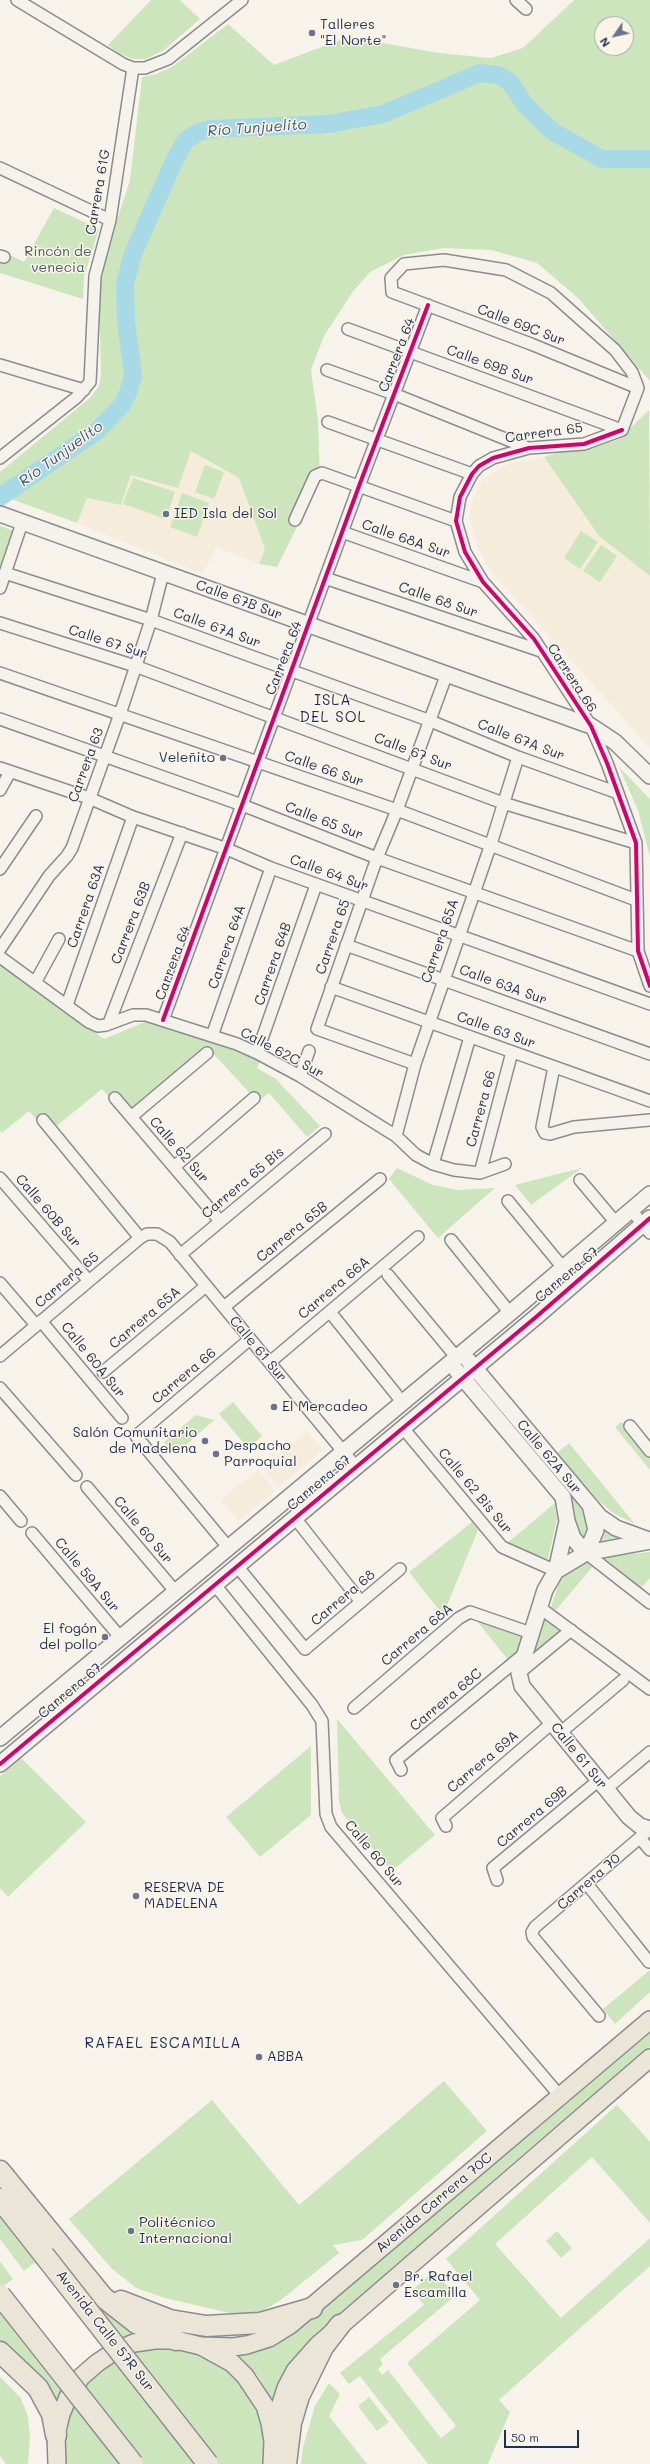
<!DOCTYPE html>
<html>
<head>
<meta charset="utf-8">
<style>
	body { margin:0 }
	#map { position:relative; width:650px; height:2464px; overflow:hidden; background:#f7f3ea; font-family:Mali,sans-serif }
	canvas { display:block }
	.north { position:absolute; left:594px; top:16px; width:40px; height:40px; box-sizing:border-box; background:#fcf5e5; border:1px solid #a2a6af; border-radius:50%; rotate:236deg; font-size:11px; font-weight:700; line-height:16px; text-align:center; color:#1b2f5e }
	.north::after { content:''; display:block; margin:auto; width:14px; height:18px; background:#68748f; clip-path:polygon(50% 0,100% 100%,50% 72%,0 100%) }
	.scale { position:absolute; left:504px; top:2430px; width:75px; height:18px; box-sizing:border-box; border:2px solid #1b2f5e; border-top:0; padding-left:5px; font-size:12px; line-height:14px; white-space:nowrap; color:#1b2f5e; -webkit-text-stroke:3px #fcf5e5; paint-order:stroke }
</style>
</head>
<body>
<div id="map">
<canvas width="650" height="2464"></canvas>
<div class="north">N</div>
<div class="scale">50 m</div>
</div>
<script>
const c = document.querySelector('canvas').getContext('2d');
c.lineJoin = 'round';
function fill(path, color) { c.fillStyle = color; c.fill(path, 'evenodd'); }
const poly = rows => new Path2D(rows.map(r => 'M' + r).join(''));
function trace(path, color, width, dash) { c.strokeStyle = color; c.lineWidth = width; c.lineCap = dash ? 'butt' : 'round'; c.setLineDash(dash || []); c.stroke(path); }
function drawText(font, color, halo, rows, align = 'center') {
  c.font = font + ' Mali,sans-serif'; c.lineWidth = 3; c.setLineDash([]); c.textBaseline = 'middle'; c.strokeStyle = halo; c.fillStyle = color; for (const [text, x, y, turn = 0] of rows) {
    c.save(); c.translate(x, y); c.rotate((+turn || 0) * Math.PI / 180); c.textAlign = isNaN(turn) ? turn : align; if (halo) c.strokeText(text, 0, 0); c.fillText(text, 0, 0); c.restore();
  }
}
const built = poly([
	[190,451,239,478,265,549,259,564,216,547,203,574,77,523,87,498,121,505,131,475],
	[544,457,599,536,650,576,650,748,489,569,477,546,469,517,472,500,482,480,507,464],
	[307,1431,323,1450,279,1487,263,1469],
	[258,1470,275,1491,239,1521,220,1500]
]);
const green = poly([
	[151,0,180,0,200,19,164,50,146,59,133,59,118,53,108,45],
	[574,0,650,0,650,381,578,298,537,263,491,250,444,248,404,255,370,272,354,290,324,336,311,370,318,421,320,480,277,567,259,564,265,549,239,478,191,451,178,488,131,475,121,505,87,498,77,523,0,495,0,472,90,398,99,386,101,375,99,290,101,270,130,180,142,77,156,74,172,67,228,24,274,65,348,37,439,53,491,58,523,48],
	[602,24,626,24,626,48,602,48],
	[54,208,99,229,84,277,83,299,0,273,0,263,6,253,24,262],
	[650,403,649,410,650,576,599,536,544,457,568,450,595,447,619,439,649,410],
	[205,465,224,472,214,499,195,492],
	[133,478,175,492,166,519,123,504],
	[182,493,209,503,197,537,170,527],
	[0,526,15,531,0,572],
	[581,531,598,542,580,569,564,558],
	[601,545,617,556,600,582,583,571],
	[619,767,650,799,650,857,638,810],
	[0,966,43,994,104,1039,145,1022,215,1042,261,1059,257,1068,276,1079,320,1126,307,1137,269,1093,258,1102,208,1048,126,1117,102,1089,48,1133,29,1111,2,1133,0,1131],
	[397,1168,433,1185,458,1190,495,1188,438,1238,389,1179],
	[582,1168,531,1205,515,1185,542,1178],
	[480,1383,586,1509,591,1532,584,1540,580,1539,571,1521,477,1386],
	[233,1402,262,1436,248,1448,219,1414],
	[196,1415,214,1420,175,1455,164,1442],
	[621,1422,650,1459,650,1470,615,1427],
	[569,1443,635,1524,613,1513,598,1500,557,1453],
	[555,1503,557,1519,548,1559,506,1544],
	[472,1522,478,1530,443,1615,409,1572],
	[602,1524,621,1537,600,1541],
	[650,1552,650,1578,641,1588,603,1557],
	[588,1561,594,1565,556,1610,551,1607,559,1583,565,1575],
	[542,1616,562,1631,530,1657],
	[476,1620,524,1638,519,1653,509,1661],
	[337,1719,435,1835,392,1871,342,1813,339,1801],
	[311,1746,311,1815,260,1857,226,1817],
	[21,1758,86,1822,8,1897,0,1888,0,1776],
	[650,1970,650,1992,615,2024,603,2009],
	[650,2028,650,2047,530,2148,308,2342,295,2357,273,2403,258,2376,237,2356,258,2350,293,2332,311,2319],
	[444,2081,487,2131,362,2240,333,2245,339,2253,281,2300,264,2310,255,2313,229,2313,165,2298,136,2288,111,2268,69,2219,212,2100,299,2205],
	[617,2105,650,2142,650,2223,592,2157,495,2244,561,2318,650,2238,650,2266,499,2400,510,2412,488,2464,428,2464,360,2376,349,2384,340,2373,424,2305,412,2290,435,2271,455,2296,380,2359,383,2364,378,2369,382,2375,388,2370,441,2438,456,2426,407,2363,480,2300,446,2259],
	[0,2209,38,2260,24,2271,0,2239],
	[24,2210,144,2333,121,2340],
	[557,2231,572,2248,561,2258,546,2241],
	[0,2261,13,2279,2,2287,0,2284],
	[0,2313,62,2393,56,2412,0,2345],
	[155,2347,188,2350,219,2364,243,2387,259,2416,265,2449,262,2464,63,2464,63,2431,74,2399,94,2373,122,2355],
	[0,2377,20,2397,28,2416,30,2438,28,2464,6,2464,0,2456],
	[329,2383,340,2394,329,2416,367,2464,301,2464,303,2447,315,2406],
	[369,2397,389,2422,377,2431,358,2406]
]);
const river = poly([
	[0,497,97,431,122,405,128,393,133,375,126,321,125,283,133,254,175,159,186,140,199,132,211,129,329,124,383,114,480,73,498,75,510,82,525,105,552,131,602,159,650,159]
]);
const street = poly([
	[17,0,123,64,133,68,145,68,168,59,242,0],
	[516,0,526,9],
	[0,168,110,220],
	[0,256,4,257],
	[348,329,622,430],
	[0,365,84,390],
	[327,370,394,394,528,448],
	[328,422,472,474],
	[622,430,584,444,529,448,493,458,479,466,472,474,460,497,456,521,465,552,483,582,534,639,591,726,607,763,636,843,638,951,650,986],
	[622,430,638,388,632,372,615,350,551,293,506,270,444,260,404,264,391,278,392,292,531,344,638,388],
	[0,458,77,397,90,382,95,276,110,220,133,68],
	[295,520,315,476,322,473,456,521],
	[342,532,483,582],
	[5,573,151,620,428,720,518,757,618,793],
	[325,578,541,651],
	[0,588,22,523],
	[0,623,135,666,503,803,636,843],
	[0,673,397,810,636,900],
	[0,719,242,805,377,858,638,951],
	[0,768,89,798,133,817,227,849,271,868,650,1004],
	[0,790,10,772],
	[0,869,36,816],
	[346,945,650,1054],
	[0,949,49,876,67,856,72,848,120,714,151,620,163,573],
	[0,957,89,1022,98,1026,106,1025,133,1015,146,1015,237,1044,257,1053,300,1076,396,1136,416,1155,433,1164,454,1170,480,1173,505,1164],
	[36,981,59,939],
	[331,987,650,1101],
	[67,1005,133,817],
	[163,1020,359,486,428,305],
	[109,1023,182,833],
	[212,1036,271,868],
	[257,1053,316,885],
	[415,1064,317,1029,377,858,397,810,446,676],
	[554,1067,542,1127,545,1133,550,1134,574,1127,650,1120],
	[300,1076,309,1051],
	[115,1098,220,1221],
	[131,1117,207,1053],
	[43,1120,140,1238],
	[396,1136,415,1064,491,844,518,757],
	[433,1164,470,1037],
	[174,1167,254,1098],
	[480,1173,512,1052],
	[0,1178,89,1281],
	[580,1180,617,1224],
	[508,1201,564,1269],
	[632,1211,650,1233],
	[451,1240,510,1313],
	[180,1255,325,1134],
	[388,1275,457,1358],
	[0,1283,36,1325],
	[224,1307,380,1179],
	[330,1312,403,1403],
	[41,1321,122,1418],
	[0,1356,140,1238,147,1234,157,1234,170,1242,356,1467],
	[270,1362,418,1237],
	[103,1372,206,1286],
	[0,1388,76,1475],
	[630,1426,650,1451],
	[403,1428,502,1547,556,1571],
	[87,1487,175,1591],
	[0,1496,21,1521],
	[295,1518,361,1602],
	[32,1533,120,1637],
	[228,1547,136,1436,250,1339],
	[586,1553,650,1603],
	[237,1566,305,1649,400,1569],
	[215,1585,312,1705,322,1721,326,1814,331,1827,560,2096],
	[539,1607,650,1689],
	[519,1673,571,1630],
	[354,1708,459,1618,470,1612,531,1633],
	[560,1733,623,1680],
	[401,1770,396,1760,523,1655],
	[606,1789,650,1752],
	[446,1826,442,1818,552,1723],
	[640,1838,650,1850],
	[497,1880,493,1868,599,1780],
	[587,1884,649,1962],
	[599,2016,533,1937,532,1932,535,1927,650,1829]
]);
const secondary = poly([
	[0,514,591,726,615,742,650,776],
	[468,1360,600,1517,616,1528,649,1540],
	[457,1371,563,1497,567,1521,556,1571],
	[567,1521,573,1538,586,1553],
	[650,1541,586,1553,556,1571,545,1590,519,1673,522,1686,629,1817,640,1826,650,1829],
	[586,1553,596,1530,591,1509],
	[0,1738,510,1313,650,1194],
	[0,1764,536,1317,650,1218]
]);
const primary = poly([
	[201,2346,233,2347,247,2345,269,2338,290,2325,650,2020],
	[273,2441,279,2410,286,2388,295,2371,318,2345,650,2058],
	[57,2464,56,2435,61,2414,69,2395,81,2377,97,2363,115,2351,134,2343,155,2340,176,2340,201,2346,232,2363,245,2376,265,2406,270,2423,273,2441,272,2464]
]);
const highway = poly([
	[0,2171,103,2297,136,2323,176,2340],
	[0,2199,44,2255],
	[121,2301,170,2320,206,2326,260,2323,312,2308],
	[0,2352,38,2388,52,2414,56,2435],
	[286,2464,291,2423,299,2396,323,2347,340,2325]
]);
const highwayBridge = poly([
	[44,2255,208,2464],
	[0,2295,133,2464]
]);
const cycleway = poly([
	[622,430,584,444,529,448,493,458,479,466,472,474,460,497,456,521,465,552,483,582,534,639,591,726,607,763,636,843,638,951,650,986],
	[163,1020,359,486,428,305],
	[0,1764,536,1317,650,1218]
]);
const markers = [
	[312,33,4,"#68748f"],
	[166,514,4,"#68748f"],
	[223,758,4,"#68748f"],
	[274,1407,4,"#68748f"],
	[205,1441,4,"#68748f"],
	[216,1454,4,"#68748f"],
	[105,1637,4,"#68748f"],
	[136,1896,4,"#68748f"],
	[259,2057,4,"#68748f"],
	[131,2231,4,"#68748f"],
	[396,2285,4,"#68748f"]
];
const poiNames = [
	["Talleres",320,25],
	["\"El Norte\"",320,41],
	["IED Isla del Sol",174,514],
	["Veleñito",215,758,"right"],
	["El Mercadeo",282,1407],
	["Salón Comunitario",197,1433,"right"],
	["de Madelena",197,1449,"right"],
	["Despacho",224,1446],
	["Parroquial",224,1462],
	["El fogón",97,1629,"right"],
	["del pollo",97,1645,"right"],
	["RESERVA DE",144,1888],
	["MADELENA",144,1904],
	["ABBA",267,2057],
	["Politécnico",139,2223],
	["Internacional",139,2239],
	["Br. Rafael",404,2277],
	["Escamilla",404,2293]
];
const streetNames = [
	["Carrera 61G",98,192,-80],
	["Calle 69C Sur",521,325,21],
	["Carrera 64",397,355,-69],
	["Calle 69B Sur",490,365,20],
	["Carrera 65",544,433,-8],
	["Calle 68A Sur",406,539,19],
	["Calle 67B Sur",239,600,20],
	["Calle 68 Sur",438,600,19],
	["Calle 67A Sur",217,628,20],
	["Calle 67 Sur",108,642,18],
	["Carrera 64",284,658,-69],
	["Carrera 66",572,678,57],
	["Calle 67A Sur",521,740,21],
	["Calle 67 Sur",413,752,21],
	["Carrera 63",86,765,-70],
	["Calle 66 Sur",324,769,19],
	["Calle 65 Sur",324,821,21],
	["Calle 64 Sur",329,873,20],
	["Carrera 63A",86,906,-71],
	["Carrera 63B",131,923,-69],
	["Carrera 65",333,937,-71],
	["Carrera 65A",440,941,-71],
	["Carrera 64A",227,947,-71],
	["Carrera 64",173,963,-70],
	["Carrera 64B",273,964,-71],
	["Calle 63A Sur",503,985,20],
	["Calle 63 Sur",496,1030,20],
	["Calle 62C Sur",282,1053,28],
	["Carrera 66",481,1109,-75],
	["Calle 62 Sur",179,1150,49],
	["Carrera 65 Bis",243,1183,-40],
	["Calle 60B Sur",48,1211,49],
	["Carrera 65B",292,1232,-39],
	["Carrera 67",567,1275,-40],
	["Carrera 65",67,1280,-40],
	["Carrera 66A",334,1288,-40],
	["Carrera 65A",145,1318,-40],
	["Calle 61 Sur",258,1349,50],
	["Calle 60A Sur",93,1360,51],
	["Carrera 66",184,1376,-40],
	["Calle 62A Sur",549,1457,50],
	["Carrera 67",319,1483,-40],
	["Calle 62 Bis Sur",475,1491,50],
	["Calle 60 Sur",143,1530,50],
	["Calle 59A Sur",87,1575,50],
	["Carrera 68",343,1598,-40],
	["Carrera 68A",417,1635,-40],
	["Carrera 67",70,1691,-40],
	["Carrera 68C",446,1700,-40],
	["Calle 61 Sur",579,1756,51],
	["Carrera 69A",483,1762,-40],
	["Carrera 69B",532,1817,-40],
	["Calle 60 Sur",374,1854,50],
	["Carrera 70",589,1882,-41],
	["Avenida Carrera 70C",434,2203,-40],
	["Avenida Calle 57R Sur",105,2331,52]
];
const parkNames = [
	["Rincón de",58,252],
	["venecia",58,268]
];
const waterNames = [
	["Río Tunjuelito",257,128,-4],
	["Río Tunjuelito",61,454,-36]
];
const neighbourhoodNames = [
	["ISLA",333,700],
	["DEL SOL",333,717],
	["RAFAEL ESCAMILLA",163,2043]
];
fill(built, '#f6ecdb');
fill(green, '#cde5bc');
trace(river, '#a7dae6', 18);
trace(street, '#8a8c91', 14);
trace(secondary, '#8a8c91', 18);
trace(primary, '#8a8c91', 20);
trace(highway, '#8a8c91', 23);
trace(street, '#f5f2ec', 11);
trace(secondary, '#f5f2ec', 15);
trace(primary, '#eae5d6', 17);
trace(highway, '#eae5d6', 20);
trace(highwayBridge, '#8a8c91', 23, []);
trace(highwayBridge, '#eae5d6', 20);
trace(cycleway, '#d6006c', 4);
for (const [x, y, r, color] of markers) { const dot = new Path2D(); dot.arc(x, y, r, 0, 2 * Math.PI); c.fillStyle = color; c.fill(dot); trace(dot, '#fcf5e5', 1.5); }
drawText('14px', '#1b2f5e', '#fcf5e5', poiNames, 'left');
drawText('14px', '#1b2f5e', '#fcf5e5', streetNames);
drawText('14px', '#3f5a6c', '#fcf5e5', parkNames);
drawText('italic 15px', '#365780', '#fcf5e5', waterNames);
c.letterSpacing = '1px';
drawText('15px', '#1b2f5e', '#fcf5e5', neighbourhoodNames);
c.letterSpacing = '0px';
</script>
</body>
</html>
